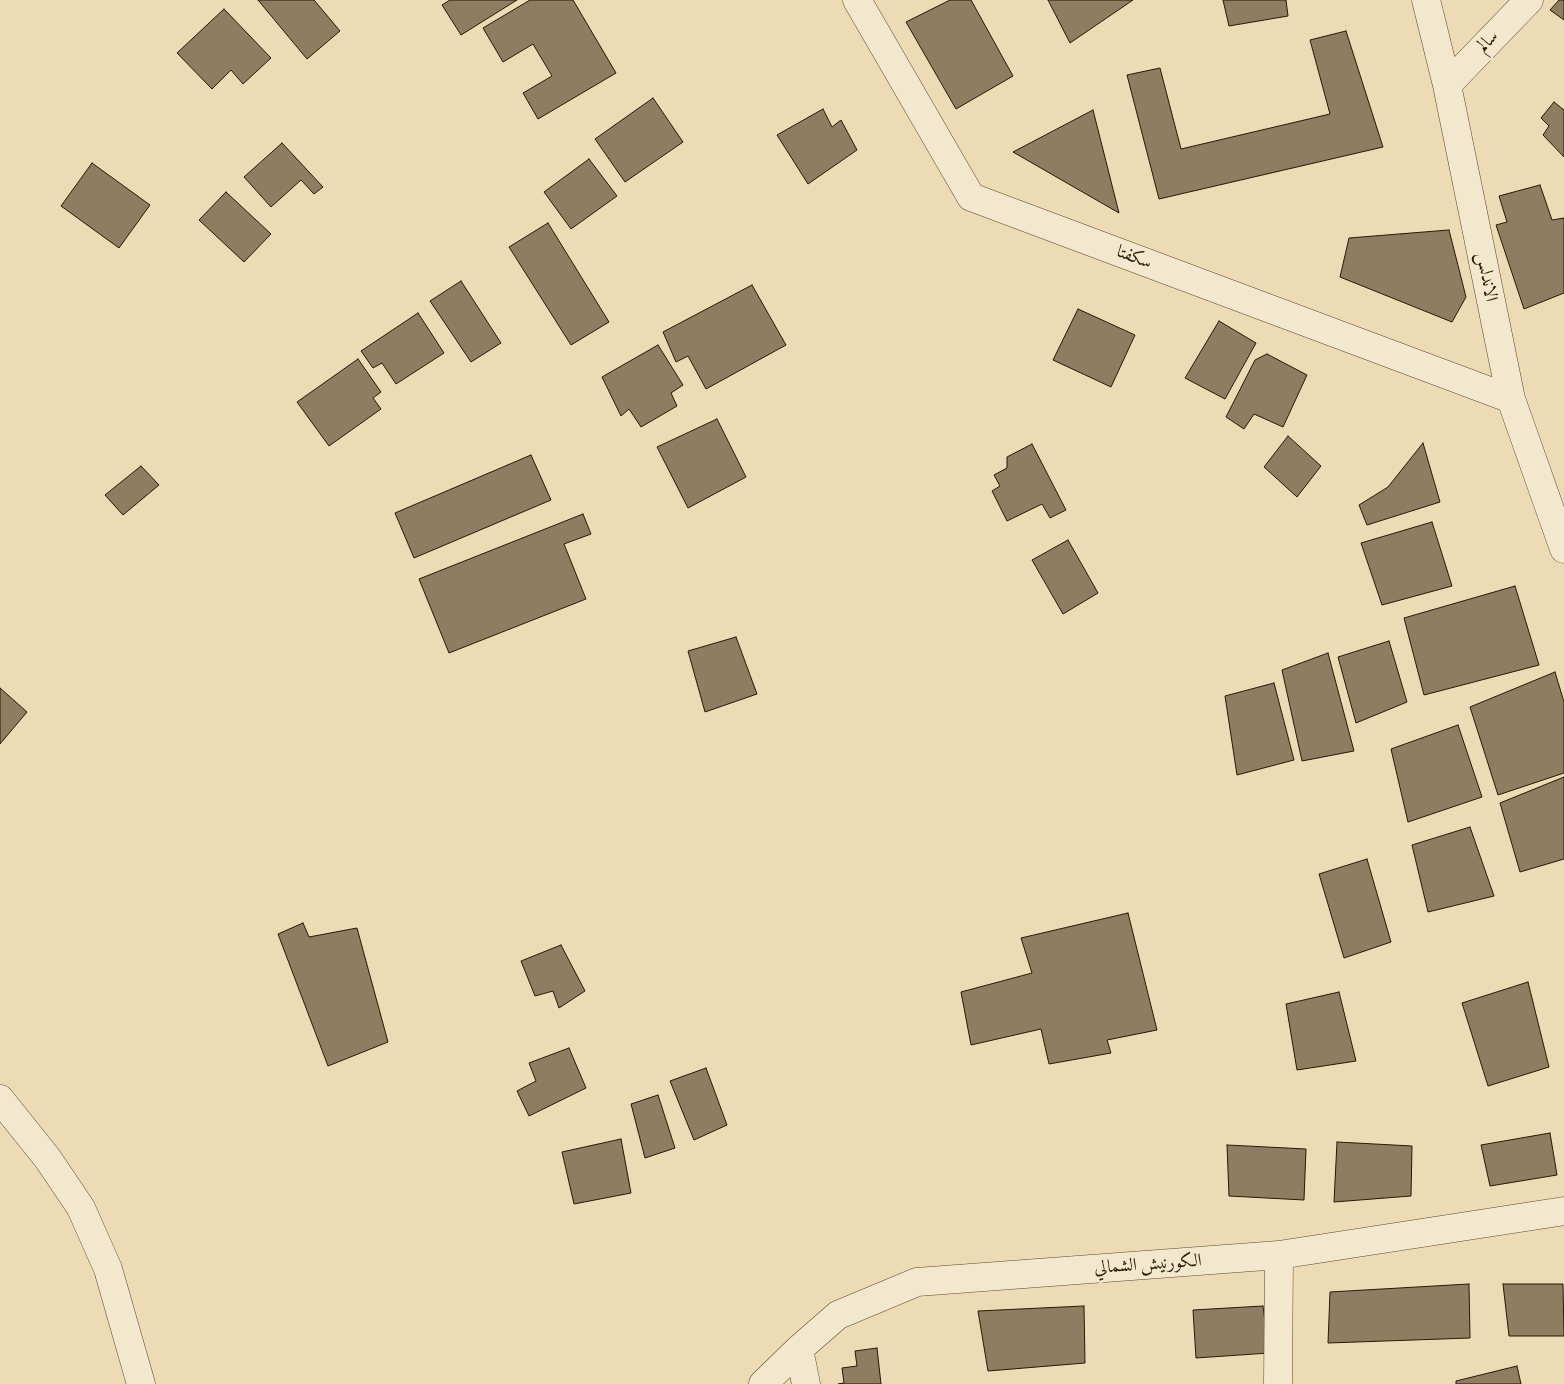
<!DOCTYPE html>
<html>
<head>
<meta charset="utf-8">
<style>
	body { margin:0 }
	canvas { display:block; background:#ecdbb4 }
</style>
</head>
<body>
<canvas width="1564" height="1384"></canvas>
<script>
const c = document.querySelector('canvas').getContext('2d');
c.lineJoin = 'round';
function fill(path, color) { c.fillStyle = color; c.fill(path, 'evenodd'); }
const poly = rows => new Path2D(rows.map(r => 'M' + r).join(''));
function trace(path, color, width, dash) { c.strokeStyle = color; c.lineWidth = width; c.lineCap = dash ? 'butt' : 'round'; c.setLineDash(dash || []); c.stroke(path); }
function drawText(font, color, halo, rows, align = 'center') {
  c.font = font + ' "Libre Bodoni",Amiri,serif'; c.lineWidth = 4.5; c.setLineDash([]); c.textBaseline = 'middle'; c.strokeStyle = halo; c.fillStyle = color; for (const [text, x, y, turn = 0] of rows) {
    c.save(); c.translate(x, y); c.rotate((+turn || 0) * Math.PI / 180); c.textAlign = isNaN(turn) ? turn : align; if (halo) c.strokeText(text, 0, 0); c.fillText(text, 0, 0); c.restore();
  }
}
const building = poly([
	[258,0,314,0,340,31,307,59,258,0],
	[450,0,517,0,461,35,442,5,450,0],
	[530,0,573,0,616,73,538,119,523,93,552,76,533,44,503,62,483,28,530,0],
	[950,0,971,0,1013,76,956,109,906,22,950,0],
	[1048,0,1133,0,1070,43,1048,0],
	[1223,0,1286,0,1288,16,1229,26,1223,0],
	[1559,0,1564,0,1564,20,1550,10,1559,0],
	[224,9,271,58,243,84,231,70,212,89,177,53,224,9],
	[1346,31,1383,147,1159,199,1127,75,1160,68,1181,149,1330,114,1310,40,1346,31],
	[653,98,683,142,625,182,595,139,653,98],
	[1554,102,1564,110,1564,157,1543,135,1549,126,1541,118,1554,102],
	[823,109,832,127,841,120,857,150,808,184,777,135,823,109],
	[1093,110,1119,213,1013,152,1093,110],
	[282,143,323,187,314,194,301,180,271,207,244,177,282,143],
	[589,159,617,196,571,229,544,192,589,159],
	[92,163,150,205,119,248,61,206,92,163],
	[1540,185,1552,220,1564,218,1564,293,1524,309,1496,225,1507,222,1499,196,1540,185],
	[226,192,271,234,244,262,199,220,226,192],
	[548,223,609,322,571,345,509,247,548,223],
	[1449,230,1466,297,1452,322,1340,277,1349,238,1449,230],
	[461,281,501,343,471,362,430,301,461,281],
	[752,285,786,345,706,389,688,356,676,362,663,332,752,285],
	[1078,309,1135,335,1111,387,1053,360,1078,309],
	[418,313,444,353,396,384,382,363,373,368,361,351,418,313],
	[1219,321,1256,343,1225,399,1185,378,1219,321],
	[658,345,683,385,671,393,677,406,641,427,629,409,621,416,602,377,658,345],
	[1267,354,1307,375,1283,427,1254,414,1244,429,1226,417,1255,360,1267,354],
	[358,359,381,392,373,398,381,409,329,446,297,402,358,359],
	[717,419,746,477,688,508,657,447,717,419],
	[1288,436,1321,466,1297,497,1264,467,1288,436],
	[1423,443,1440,502,1367,525,1359,505,1388,487,1423,443],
	[1032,444,1066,510,1050,518,1042,504,1007,521,992,491,1000,486,994,475,1007,468,1007,457,1032,444],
	[531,455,551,500,414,558,395,513,531,455],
	[141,466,159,485,123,515,105,495,141,466],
	[583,514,591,534,564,544,586,599,449,653,419,579,583,514],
	[1432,522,1452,586,1382,605,1361,543,1432,522],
	[1068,540,1098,593,1063,614,1032,560,1068,540],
	[1515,586,1539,665,1424,695,1404,618,1515,586],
	[736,637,757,694,705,712,688,651,736,637],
	[1389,641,1407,702,1356,723,1338,657,1389,641],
	[1328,653,1354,751,1302,761,1282,670,1328,653],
	[1555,672,1564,702,1564,773,1498,795,1470,707,1555,672],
	[1274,683,1294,760,1237,775,1225,696,1274,683],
	[0,688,27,712,0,744,0,688],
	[1458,725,1482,797,1408,822,1391,749,1458,725],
	[1564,777,1564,859,1520,872,1500,803,1564,777],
	[1470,827,1494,896,1428,912,1412,845,1470,827],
	[1367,859,1391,942,1344,958,1319,874,1367,859],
	[1128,913,1157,1030,1107,1040,1111,1053,1049,1064,1041,1029,971,1045,961,992,1032,973,1021,938,1128,913],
	[303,923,309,937,357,928,388,1042,328,1066,278,934,303,923],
	[561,945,585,991,559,1008,553,991,535,996,521,961,561,945],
	[1528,982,1549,1067,1488,1086,1462,1003,1528,982],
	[1339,992,1356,1061,1297,1070,1286,1004,1339,992],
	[569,1048,586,1088,529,1116,517,1091,536,1081,529,1063,569,1048],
	[706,1068,727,1125,694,1140,670,1081,706,1068],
	[658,1095,675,1148,645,1158,631,1104,658,1095],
	[1550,1133,1557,1175,1490,1186,1481,1145,1550,1133],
	[621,1139,631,1193,574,1204,562,1152,621,1139],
	[1337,1142,1412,1146,1411,1196,1334,1202,1337,1142],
	[1227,1145,1306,1149,1304,1200,1229,1196,1227,1145],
	[1469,1284,1470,1338,1328,1343,1330,1292,1469,1284],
	[1503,1284,1563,1284,1564,1336,1509,1336,1503,1284],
	[1084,1306,1085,1363,988,1371,978,1311,1084,1306],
	[1263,1306,1269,1353,1196,1358,1193,1310,1263,1306],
	[877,1348,881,1384,838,1384,844,1383,842,1368,857,1366,855,1351,877,1348],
	[1517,1366,1521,1384,1456,1384,1456,1381,1517,1366]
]);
const minor = poly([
	[857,0,971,197,1511,399],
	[1426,0,1447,85,1511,399,1564,549],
	[1447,85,1529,0],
	[0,1099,48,1159,81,1208,108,1269,141,1384],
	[799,1349,806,1384],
	[763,1384,799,1349,838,1315,917,1282,1279,1255,1564,1211],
	[1278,1384,1279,1255]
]);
const streetNames = [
	["سالم",1488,42,-46],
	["سكفتا",1134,258,21],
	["الاندلس",1486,277,79],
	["الكورنيش الشمالي",1148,1265,-4]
];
fill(building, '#8e7d61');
trace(building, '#281807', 1);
trace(minor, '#594932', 29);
trace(minor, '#f3e8ce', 28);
drawText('18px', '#281807', '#f3e8ce', streetNames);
</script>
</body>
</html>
